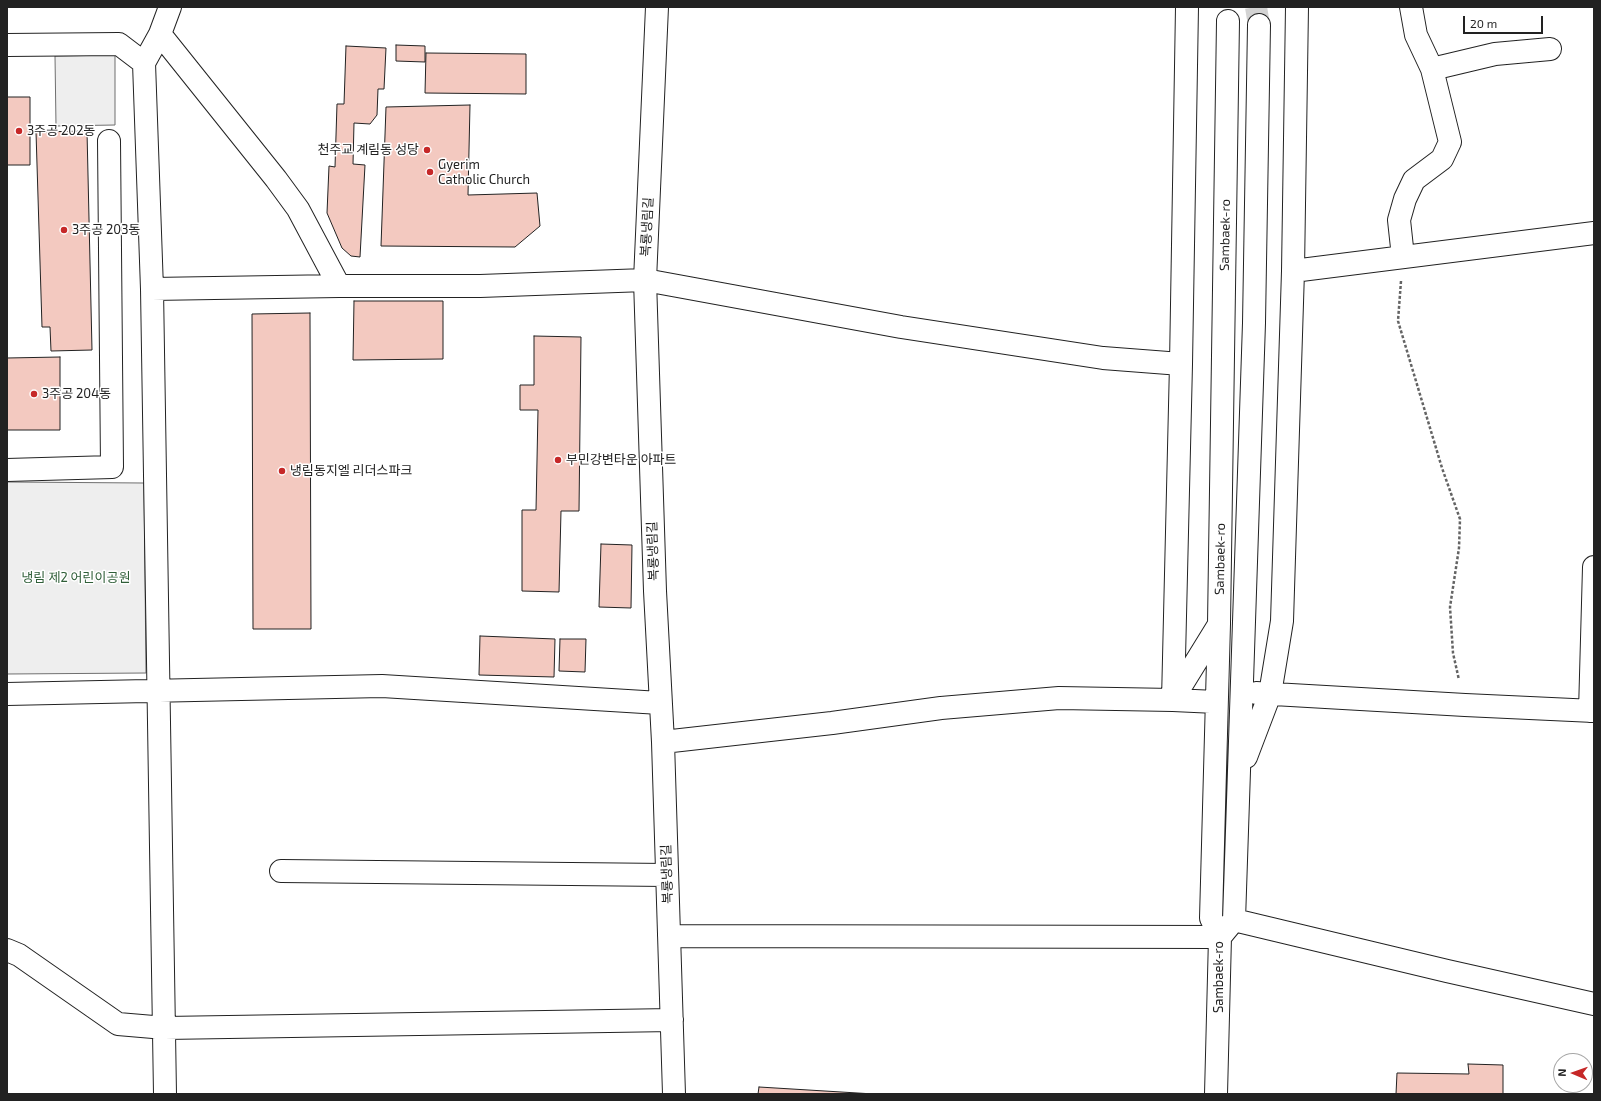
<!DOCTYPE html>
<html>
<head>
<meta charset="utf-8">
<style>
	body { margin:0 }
	#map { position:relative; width:1601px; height:1101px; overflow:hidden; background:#fff; font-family:"Exo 2",sans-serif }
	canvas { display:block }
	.frame { position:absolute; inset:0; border:8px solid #222; pointer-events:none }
	.north { position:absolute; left:1553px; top:1053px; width:40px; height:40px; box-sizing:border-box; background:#fff; border:1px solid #a7a7a7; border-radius:50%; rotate:272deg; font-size:11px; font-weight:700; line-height:16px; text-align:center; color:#222 }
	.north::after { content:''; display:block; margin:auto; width:14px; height:18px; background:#c62828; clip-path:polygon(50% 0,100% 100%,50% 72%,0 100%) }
	.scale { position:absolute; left:1463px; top:16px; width:80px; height:18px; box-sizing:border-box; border:2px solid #222; border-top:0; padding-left:5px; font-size:12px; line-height:14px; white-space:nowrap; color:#222; -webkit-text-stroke:3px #fff; paint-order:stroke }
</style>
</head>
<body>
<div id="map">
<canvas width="1601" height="1101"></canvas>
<div class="frame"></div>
<div class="north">N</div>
<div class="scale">20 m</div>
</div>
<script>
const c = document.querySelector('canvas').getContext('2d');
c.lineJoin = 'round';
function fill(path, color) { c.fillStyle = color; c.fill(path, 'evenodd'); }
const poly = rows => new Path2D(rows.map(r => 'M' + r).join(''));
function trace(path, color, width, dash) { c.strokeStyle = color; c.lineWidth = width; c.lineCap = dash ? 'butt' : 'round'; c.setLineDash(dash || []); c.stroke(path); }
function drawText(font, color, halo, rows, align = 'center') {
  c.font = font + ' "Exo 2","Noto Sans KR",sans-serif'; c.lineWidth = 3; c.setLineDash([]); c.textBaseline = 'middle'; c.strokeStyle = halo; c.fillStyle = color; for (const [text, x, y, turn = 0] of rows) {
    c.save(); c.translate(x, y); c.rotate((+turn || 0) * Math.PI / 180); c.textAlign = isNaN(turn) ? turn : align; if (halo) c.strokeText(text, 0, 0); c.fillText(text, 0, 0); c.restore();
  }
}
const green = poly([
	[115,55,115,125,56,126,55,56,115,55],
	[7,482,144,483,146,673,7,674,7,482]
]);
const building = poly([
	[396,45,425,46,425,62,396,61,396,45],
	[346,46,386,48,384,89,378,89,377,115,370,124,354,123,353,164,365,165,360,257,351,256,342,248,327,213,329,166,335,167,337,104,344,104,346,46],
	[426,53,526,54,526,94,425,93,426,53],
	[7,97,30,97,30,165,7,165,7,97],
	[470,105,468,195,537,193,540,226,515,247,381,246,386,107,470,105],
	[87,131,92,350,51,351,50,327,42,327,36,132,87,131],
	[354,301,443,301,443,359,353,360,354,301],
	[310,313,311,629,253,629,252,314,310,313],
	[534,336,581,337,579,511,561,511,559,592,522,591,522,510,536,510,538,410,520,410,520,385,534,385,534,336],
	[60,357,60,430,7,430,7,358,60,357],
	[601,544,632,545,631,608,599,607,601,544],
	[480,636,555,639,554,677,479,675,480,636],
	[560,639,586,639,585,672,559,671,560,639],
	[1468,1064,1503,1065,1503,1094,1396,1094,1397,1073,1469,1074,1468,1064],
	[759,1087,874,1094,758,1094,759,1087]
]);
const minorTunnel = poly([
	[1256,7,1259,25]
]);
const path = poly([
	[1401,281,1398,321,1442,468,1460,519,1459,548,1450,607,1453,653,1459,680]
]);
const minor = poly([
	[657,7,645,280,655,591,663,742,674,1094],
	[160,34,170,7],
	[7,45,119,44,144,63],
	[1432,69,1495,54,1550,49],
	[1403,257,1399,220,1405,199,1414,180,1442,159,1450,142,1432,69,1416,35,1411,7],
	[1293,271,1594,233],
	[152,289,339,286],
	[7,470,112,467,109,141],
	[1256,693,1465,705,1594,711],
	[7,694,382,686,660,703],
	[1173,699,1218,626],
	[1173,700,1181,364,1187,7],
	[1590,711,1594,567],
	[663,742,832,723,941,708,1059,698,1173,700,1216,702],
	[1246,757,1270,694,1282,621,1293,271,1297,7],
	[281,871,667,875],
	[1234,920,1447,971,1594,1004],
	[669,936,1220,937,1234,920,1254,323,1259,25],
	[7,950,19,955,118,1024,165,1028,672,1020],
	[165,1094,152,289,144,63,160,34,276,179,298,209,339,286,480,286,645,280,901,327,1103,358,1181,364],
	[1216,1094,1220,937,1211,918,1219,624,1228,21]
]);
const markers = [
	[19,131,4,"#c62828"],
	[427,150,4,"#c62828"],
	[430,172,4,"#c62828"],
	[64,230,4,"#c62828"],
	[34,394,4,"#c62828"],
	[558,460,4,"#c62828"],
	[282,471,4,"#c62828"]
];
const poiNames = [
	["3주공 202동",27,131],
	["천주교 계림동 성당",419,150,"right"],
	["Gyerim",438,165],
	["Catholic Church",438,180],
	["3주공 203동",72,230],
	["3주공 204동",42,394],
	["부민강변타운 아파트",566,460],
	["냉림동지엘 리더스파크",290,471]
];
const streetNames = [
	["복룡냉림길",647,227,-87],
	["Sambaek-ro",1225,235,-89],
	["복룡냉림길",653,551,-92],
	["Sambaek-ro",1220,559,-89],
	["복룡냉림길",667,874,-92],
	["Sambaek-ro",1219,977,-90]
];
const parkNames = [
	["냉림 제2 어린이공원",76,578]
];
fill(green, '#eee');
trace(green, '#6f6f6f', 1);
fill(building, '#f3c9c0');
trace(building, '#222', 1);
trace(minorTunnel, '#d3d3d3', 22, [22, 11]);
trace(minor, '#222', 24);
trace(path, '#646464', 2.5, [3, 2]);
trace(minor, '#fff', 22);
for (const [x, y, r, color] of markers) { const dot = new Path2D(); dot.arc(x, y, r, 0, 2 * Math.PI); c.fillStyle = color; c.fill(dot); trace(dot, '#fff', 1.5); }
drawText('13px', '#222', '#fff', poiNames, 'left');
drawText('13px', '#222', '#fff', streetNames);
drawText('13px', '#2f5e38', '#fff', parkNames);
</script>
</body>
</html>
